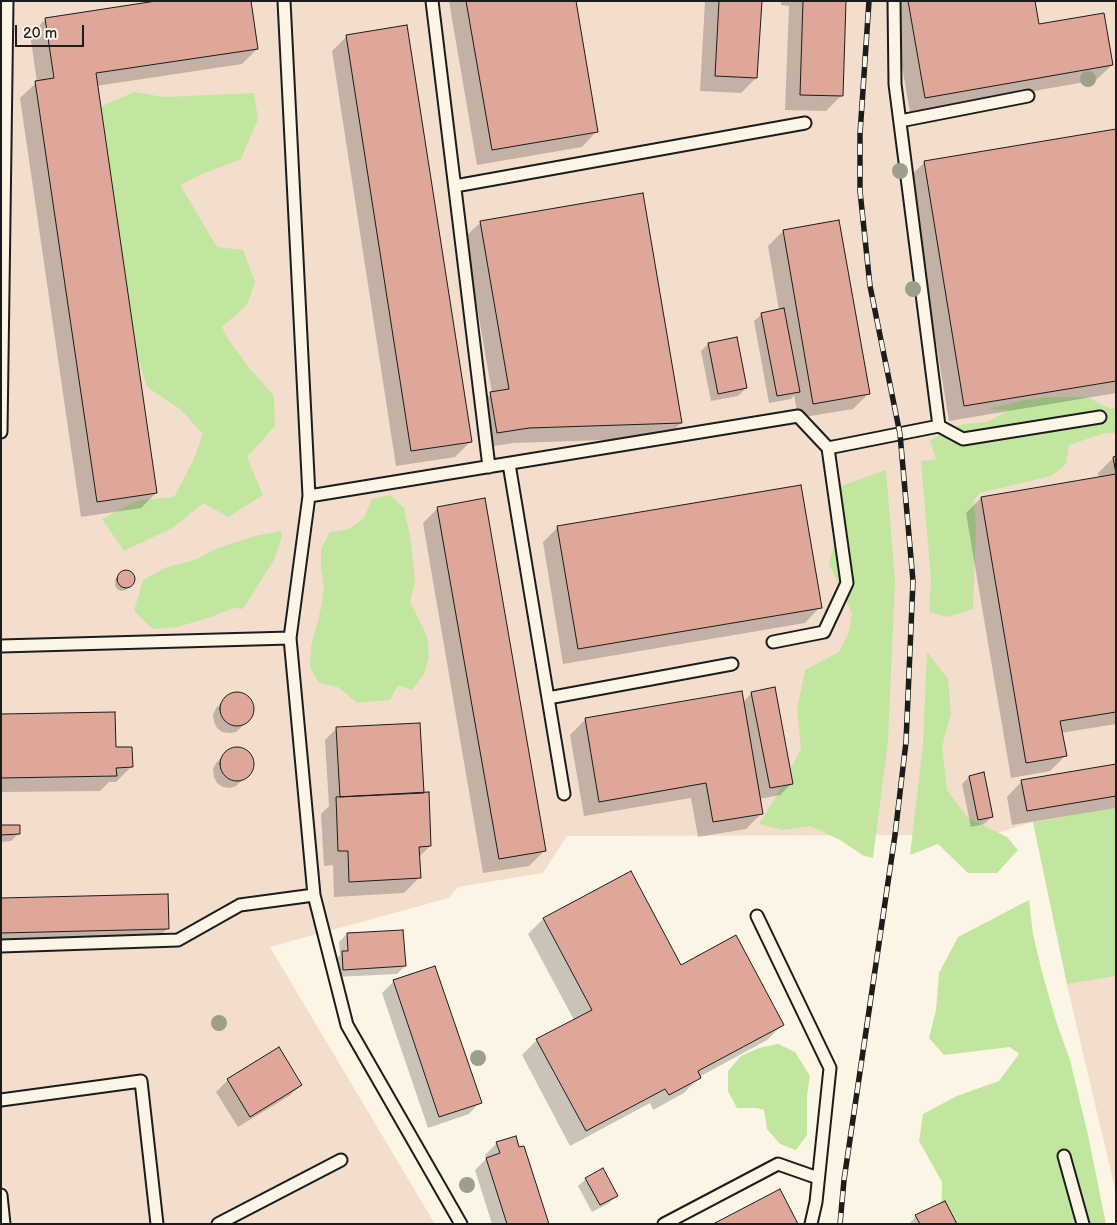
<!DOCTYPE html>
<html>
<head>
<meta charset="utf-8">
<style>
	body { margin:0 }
	#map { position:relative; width:1117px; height:1225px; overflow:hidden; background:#fcf5e5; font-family:"Balsamiq Sans",sans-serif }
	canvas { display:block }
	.frame { position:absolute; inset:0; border:2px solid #1c1c1c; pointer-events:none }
	.scale { position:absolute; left:15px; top:25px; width:69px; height:22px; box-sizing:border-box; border:2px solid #1c1c1c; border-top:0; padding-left:6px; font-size:15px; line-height:18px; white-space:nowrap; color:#1c1c1c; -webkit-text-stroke:4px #fcf5e5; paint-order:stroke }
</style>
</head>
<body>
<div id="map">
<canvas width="1117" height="1225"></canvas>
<div class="frame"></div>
<div class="scale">20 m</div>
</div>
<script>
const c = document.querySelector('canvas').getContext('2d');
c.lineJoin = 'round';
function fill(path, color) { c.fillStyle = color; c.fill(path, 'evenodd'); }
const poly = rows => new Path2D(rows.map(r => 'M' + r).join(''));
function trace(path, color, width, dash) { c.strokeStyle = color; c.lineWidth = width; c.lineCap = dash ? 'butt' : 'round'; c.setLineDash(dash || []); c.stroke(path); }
const built = poly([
	[1,1,1116,1,1116,1193,1069,994,1033,822,991,835,567,836,543,873,458,887,449,898,270,947,435,1224,1,1224]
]);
const green = poly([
	[134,92,164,97,254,93,258,119,241,159,200,175,180,185,217,247,243,250,255,282,247,305,222,327,228,339,250,369,274,396,275,426,247,457,263,495,228,517,203,503,174,527,124,551,102,519,139,500,174,497,193,461,203,434,180,409,147,387,118,294,98,108],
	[1048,397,1087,397,1111,409,1116,406,1116,433,1105,433,1069,445,1066,464,1051,476,980,493,974,500,976,525,973,609,947,617,929,612,931,580,921,461,936,459,930,441,946,430,964,424,987,422,1009,410,988,409,1025,400],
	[886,470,895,581,888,741,873,858,864,856,840,840,811,826,783,830,759,824,777,795,801,749,797,709,805,670,839,652,849,632,852,613,829,564,838,526,838,487],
	[390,495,404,508,411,542,415,581,410,601,427,636,429,656,424,674,412,690,398,685,390,700,357,703,338,687,319,683,310,667,311,647,321,608,324,588,321,568,321,549,330,532,349,529,364,518,372,499],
	[281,531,282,536,274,560,243,609,234,608,211,617,178,627,153,629,134,611,143,580,167,567,195,560,218,548,255,536],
	[927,652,948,679,951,714,942,747,947,790,967,817,1007,837,1018,850,997,873,968,873,938,844,910,855,923,744],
	[1116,808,1116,976,1067,984,1033,822],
	[1029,900,1033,934,1042,972,1057,1024,1070,1060,1088,1135,1106,1224,941,1224,942,1182,919,1141,923,1114,957,1096,999,1081,1019,1054,1010,1047,944,1055,929,1038,936,1010,939,973,958,937],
	[778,1044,795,1052,810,1076,807,1096,807,1135,796,1150,780,1144,767,1129,764,1110,757,1108,737,1108,728,1091,728,1071,741,1056,759,1048]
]);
const shadow = poly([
	[449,1,575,1,597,131,582,147,477,165],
	[705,1,761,1,756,78,741,93,700,91],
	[781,1,846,1,841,96,826,111,785,110,789,6,781,5],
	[891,1,1034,1,1038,26,1112,65,1096,80,910,113],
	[46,19,257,49,242,64,96,86,156,493,141,508,81,517,20,98,37,82,30,34],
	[347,36,470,442,455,457,396,466,332,51],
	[1116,131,1116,393,949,421,909,177,925,162],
	[481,222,681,423,666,438,513,443,482,448,475,409,492,393,465,237],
	[783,231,868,394,853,409,798,418,794,395,791,399,769,403,754,321,762,314,779,310,768,246],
	[708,344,746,388,738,396,711,401,701,351],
	[1116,457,1116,724,1061,733,1065,756,1050,771,1011,778,966,513,981,498,1099,478,1098,473,1113,458],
	[438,508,545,850,529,866,483,873,423,523],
	[558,527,820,607,805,623,563,664,543,542],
	[127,572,131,574,133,578,133,582,126,590,121,591,117,589,115,585,115,580,122,573],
	[752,693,792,783,780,795,759,799,762,813,746,829,698,837,691,798,584,816,570,735,586,719,743,702],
	[236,694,243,695,249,699,252,705,252,712,250,719,236,732,230,733,222,732,217,728,214,722,213,715,216,708,224,700,230,695],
	[1,715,115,748,131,767,116,782,109,782,100,791,1,792],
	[337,728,423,794,430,846,418,858,419,878,404,893,334,897,333,865,324,866,321,814,329,806,325,740],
	[237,748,243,749,249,754,252,760,253,767,250,773,236,786,230,788,223,787,217,783,214,777,213,769,216,763,224,755,230,750],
	[1116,766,1116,808,1012,825,1007,797,1022,781],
	[969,777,992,817,984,824,971,827,962,784],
	[1,827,18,834,11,841,1,842],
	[1,900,168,928,153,943,1,947],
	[543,919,680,967,782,1025,767,1040,699,1077,684,1093,653,1110,650,1103,570,1146,522,1055,537,1040,574,1020,528,934],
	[347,934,405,966,397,974,336,977,335,960,340,955,339,942],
	[394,981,480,1102,469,1114,428,1128,382,993],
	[228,1080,301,1085,289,1096,238,1127,216,1092],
	[497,1143,519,1149,548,1224,492,1224,475,1170,486,1159,485,1155],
	[586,1179,616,1196,609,1203,592,1212,578,1186],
	[916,1216,956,1224,909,1224]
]);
const building = poly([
	[156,1,251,1,258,49,96,73,157,493,97,502,35,81,54,78,45,18,156,1],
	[466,1,576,1,598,132,492,150,466,1],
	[719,1,762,1,757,78,715,76,719,1],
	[803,1,846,1,843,96,800,95,803,1],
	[908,1,1035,1,1039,24,1104,13,1113,65,925,98,908,1],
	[407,25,472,442,411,451,346,35,407,25],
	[1116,129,1116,381,964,406,924,161,1116,129],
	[643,193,682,423,529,428,497,433,490,392,509,389,480,221,643,193],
	[839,220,870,394,813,404,783,230,839,220],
	[784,308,800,392,777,396,761,313,784,308],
	[737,337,747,388,718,394,708,343,737,337],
	[1116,456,1116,712,1060,721,1067,756,1026,763,981,497,1116,474,1113,457,1116,456],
	[801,485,822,608,578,649,557,526,801,485],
	[485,498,546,851,499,859,437,507,485,498],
	'117 579a9 9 0 1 1 18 0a9 9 0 1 1-18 0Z',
	[775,687,793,784,770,788,751,692,775,687],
	[742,691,763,814,713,822,706,783,599,802,585,718,742,691],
	'220 709a17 17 0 1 1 34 0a17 17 0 1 1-34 0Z',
	[115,712,116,747,132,747,133,767,116,768,117,776,1,778,1,714,115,712],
	[420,723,424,793,340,797,336,727,420,723],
	'220 764a17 17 0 1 1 34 0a17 17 0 1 1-34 0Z',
	[1116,764,1116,796,1027,811,1021,780,1116,764],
	[984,772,993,817,978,820,969,776,984,772],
	[429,792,431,846,419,847,421,878,349,882,348,851,338,851,336,797,429,792],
	[1,825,20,825,20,834,1,835,1,825],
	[631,871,681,965,736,935,784,1025,698,1071,701,1078,669,1095,665,1089,586,1131,536,1039,592,1010,543,918,631,871],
	[168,894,169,929,1,933,1,898,168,894],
	[403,930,406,966,343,970,342,951,348,951,347,933,403,930],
	[435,966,482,1103,439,1117,393,980,435,966],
	[279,1047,302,1085,250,1117,227,1079,279,1047],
	[516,1136,519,1147,524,1146,549,1224,507,1224,486,1158,500,1153,496,1142,516,1136],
	[603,1168,618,1196,600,1205,585,1178,603,1168],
	[780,1189,798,1224,713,1224,780,1189],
	[945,1201,957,1224,920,1224,915,1215,945,1201]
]);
const service = poly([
	[284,1,309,496,290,638,314,895,347,1025,461,1224],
	[432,1,489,467],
	[900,121,1028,96],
	[455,186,805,123],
	[939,426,963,439,1100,417],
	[1,432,7,1],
	[509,464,564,794],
	[309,496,798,416,828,448,939,426,895,84,894,1],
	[773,642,824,632,847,583,828,448],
	[1,646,290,638],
	[548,698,732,664],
	[757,916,830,1068,816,1202,811,1224],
	[1,946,178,940,240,905,314,895],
	[1,1100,141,1081,157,1224],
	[1064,1156,1083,1224],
	[1,1195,4,1224],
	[218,1224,341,1160],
	[664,1224,778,1164,818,1178]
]);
const rail = poly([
	[840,1224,844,1180,895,835,906,742,913,581,900,434,870,286,860,191,860,134,869,1]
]);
const trees = [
	[1088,79],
	[900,171],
	[913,289],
	[219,1023],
	[478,1058],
	[467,1185]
];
fill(built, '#f3dece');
fill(green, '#c2e6a0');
fill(shadow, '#0003');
fill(building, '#dfa799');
trace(building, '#1c1c1c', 1);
trace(service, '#1c1c1c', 15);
trace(service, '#fcf5e5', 11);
trace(rail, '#1c1c1c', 5.5);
trace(rail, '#fcf5e5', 4, [11]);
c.fillStyle = '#9c9f8c';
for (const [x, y] of trees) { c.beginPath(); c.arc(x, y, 8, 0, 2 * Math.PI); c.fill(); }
</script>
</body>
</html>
